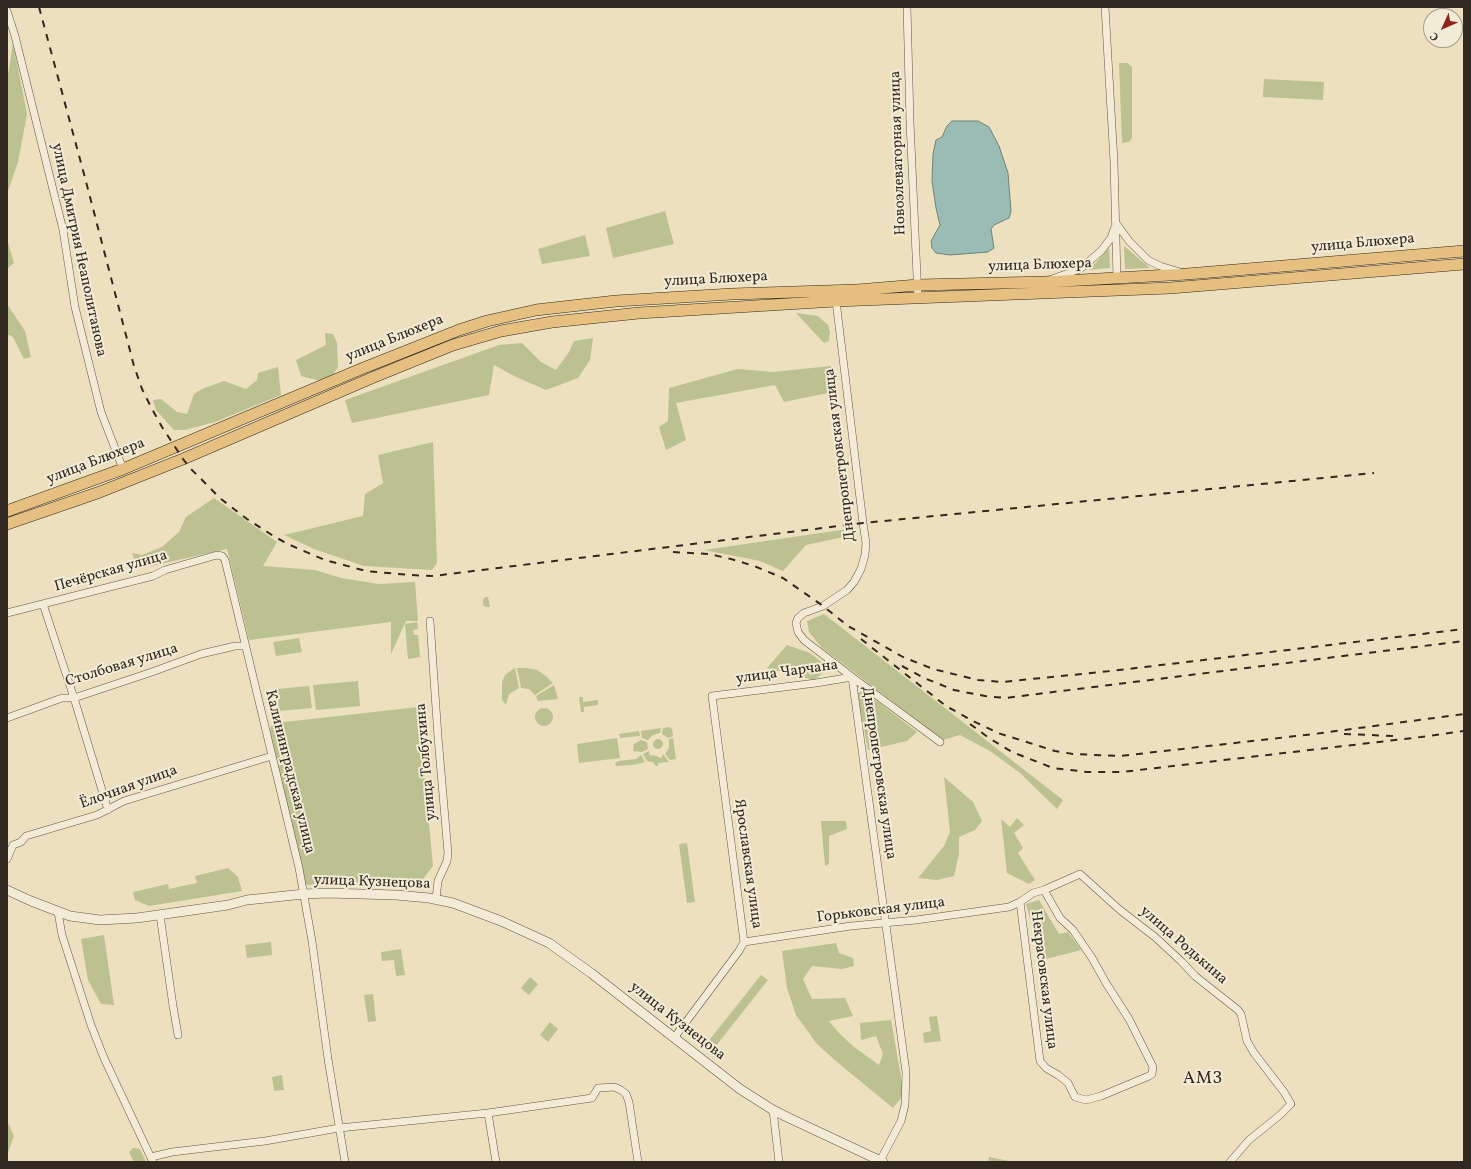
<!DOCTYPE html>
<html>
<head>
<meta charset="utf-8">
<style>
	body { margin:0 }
	#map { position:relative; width:1471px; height:1169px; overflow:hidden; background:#ede0bf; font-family:Vollkorn,serif }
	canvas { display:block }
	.frame { position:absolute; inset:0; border:8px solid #33281f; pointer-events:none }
	.north { position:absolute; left:1423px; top:8px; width:40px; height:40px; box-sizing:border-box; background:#f3ebd5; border:1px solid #a69d8c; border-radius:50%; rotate:225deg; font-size:11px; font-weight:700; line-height:16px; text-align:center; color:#33281f }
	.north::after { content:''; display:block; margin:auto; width:14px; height:18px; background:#8f2418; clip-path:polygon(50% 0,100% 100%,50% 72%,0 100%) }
</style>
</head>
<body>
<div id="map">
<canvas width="1471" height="1169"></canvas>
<div class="frame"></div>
<div class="north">С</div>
</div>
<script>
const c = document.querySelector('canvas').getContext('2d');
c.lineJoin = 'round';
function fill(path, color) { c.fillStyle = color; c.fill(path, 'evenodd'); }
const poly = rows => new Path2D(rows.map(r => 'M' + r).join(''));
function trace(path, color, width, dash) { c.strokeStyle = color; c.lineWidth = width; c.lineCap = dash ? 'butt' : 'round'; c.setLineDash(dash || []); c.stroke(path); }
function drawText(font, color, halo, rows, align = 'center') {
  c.font = font + ' Vollkorn,serif'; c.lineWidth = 4; c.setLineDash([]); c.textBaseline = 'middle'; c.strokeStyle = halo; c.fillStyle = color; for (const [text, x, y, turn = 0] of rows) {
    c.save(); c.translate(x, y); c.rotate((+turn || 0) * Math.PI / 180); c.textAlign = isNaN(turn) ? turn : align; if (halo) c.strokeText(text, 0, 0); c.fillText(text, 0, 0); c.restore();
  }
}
const green = poly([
	[13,43,27,114,18,162,7,194,7,81],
	[1119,63,1128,63,1132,67,1132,138,1129,142,1122,143],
	[1264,79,1324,82,1323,100,1263,97],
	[665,211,674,244,613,258,606,228],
	[585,235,590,256,542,264,538,249],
	[7,239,14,263,7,269],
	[1124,246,1150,268,1125,269],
	[1109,248,1110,268,1089,270],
	[7,304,25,331,31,357,24,359,13,337,7,334],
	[796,313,818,316,828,325,830,332,829,341,824,343],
	[325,333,333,334,337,343,338,367,333,375,321,381,301,376,296,360,326,345],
	[593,338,590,360,578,378,546,390,516,377,494,365,489,395,352,423,345,400,499,345,522,343,541,362,556,370,569,352,574,341],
	[831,366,833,392,784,402,775,385,676,403,686,440,666,450,659,427,668,421,669,388,738,369,773,372],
	[278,367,281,395,215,422,185,430,174,430,156,410,153,400,161,399,177,412,187,414,194,394,202,389,224,381,246,389,257,380,258,373],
	[433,442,437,563,432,570,364,566,314,549,284,535,363,516,365,494,383,483,378,455],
	[214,498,277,542,263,566,315,570,341,578,379,584,415,582,418,621,406,621,391,654,391,622,249,640,227,549,138,569,132,553,142,555,162,547,179,532,186,517],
	[855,528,853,535,806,545,783,571,760,561,704,550],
	[486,597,488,597,490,607,486,607,483,605,483,599],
	[824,614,1063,800,1057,809,1020,773,990,751,960,735,943,740,822,648,809,632,807,621],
	[417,622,418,629,413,630,414,635,418,635,420,657,408,659,405,624],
	[299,638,302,652,276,656,273,642],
	[787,645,810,653,829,668,814,680,767,668],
	[515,668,519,688,509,694,506,705,502,700,502,682,505,675],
	[517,668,527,668,537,670,546,676,553,683,535,695,529,689,521,688],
	[358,681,360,706,316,710,313,685],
	[554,685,558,699,538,701,536,696],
	[309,686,312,708,279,711,277,689],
	[864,691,917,732,907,741,868,750,857,693],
	[579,697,583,697,583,702,598,700,598,705,584,707,584,712,581,712],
	[418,707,433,866,423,879,307,885,305,884,270,731,271,726,276,723],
	'535 717a9 9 0 1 1 18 0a9 9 0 1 1-18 0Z',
	[669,727,672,729,673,736,668,738,662,734,663,728],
	[661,728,660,733,653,735,648,740,642,738,641,731],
	[639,731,640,736,620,738,619,734],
	[617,738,620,758,579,763,577,744],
	[673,738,676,759,670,760,665,754,669,748,669,739],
	'653 744a5 5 0 1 1 10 0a5 5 0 1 1-10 0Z',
	[641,740,647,742,648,749,642,752,633,751,634,744],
	[649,751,650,756,653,755,661,758,663,754,669,762,658,763,658,766,656,766,653,762,647,761,643,754],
	[641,755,645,762,633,765,616,766,615,763,619,761,636,759],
	[944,777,973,802,982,821,975,830,959,837,959,854,954,876,937,880,918,878,944,846,950,832],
	[1017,818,1024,825,1014,833,1023,848,1018,853,1035,880,1029,884,1007,873,1001,819,1010,827],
	[821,821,846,821,847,829,829,836,829,864,825,866],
	[687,843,695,902,687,903,679,844],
	[228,868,238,877,242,891,149,906,135,900,133,892,168,884,169,889,197,883,195,876],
	[1039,900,1059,934,1068,932,1081,950,1042,960,1026,904],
	[104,935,114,1005,101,1004,88,980,81,939],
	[271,942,272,955,247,958,245,945],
	[836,943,839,953,853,958,854,966,842,969,812,966,803,979,812,999,845,998,853,1016,829,1021,839,1033,854,1047,879,1065,883,1054,876,1036,861,1040,860,1023,891,1020,904,1094,893,1108,837,1062,817,1044,796,1015,787,988,782,951],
	[401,949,405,975,396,976,394,960,382,961,381,952],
	[761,975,768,980,715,1047,707,1043],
	[530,977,538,984,529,995,521,988],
	[373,994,376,1021,368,1022,364,995],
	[937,1016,941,1041,924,1043,923,1033,931,1031,929,1017],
	[550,1022,558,1029,548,1042,540,1035],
	[282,1075,284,1090,274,1091,272,1077],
	[7,1121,14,1136,7,1156],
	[133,1148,140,1149,146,1162,134,1162,129,1152],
	[989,1157,1014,1162,988,1162]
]);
const water = poly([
	[952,121,978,121,989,127,999,146,1008,173,1011,211,1009,218,994,225,991,229,994,248,988,252,950,255,936,253,932,248,931,241,940,225,936,208,932,181,933,154,936,140,942,137,947,126,952,121]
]);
const minor = poly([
	[907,7,910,122,918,298],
	[1105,7,1114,162,1117,278],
	[7,11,15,36,63,230,75,307,101,412,123,469],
	[1116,223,1129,241,1148,260,1160,266,1180,272],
	[1052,279,1080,269,1101,251,1111,238,1114,229],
	[836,301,863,523,866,543,865,555,861,569,854,582,847,590,823,606,804,613,798,618,796,623,798,632,804,640,852,677,906,1072,905,1105,901,1121,880,1161],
	[43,604,74,698,108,810],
	[7,613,153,576,165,570,217,555,222,556,225,560,299,868,312,941,328,1059,345,1162],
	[430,621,438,737,448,853,447,861,438,881,436,899],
	[7,718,62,698,74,698,152,672,201,654,235,646,246,646],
	[7,859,13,845,21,842,26,836,97,815,124,801,272,756],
	[1020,902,1040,1061,1046,1068,1058,1075,1068,1083,1075,1097,1086,1100,1101,1096,1149,1076,1152,1074,1153,1067,1129,1019,1106,983,1092,958,1073,930,1060,918,1044,890],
	[58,912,62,935,91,1025,104,1058,153,1162],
	[160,915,173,1006,178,1035],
	[744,942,851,926,916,920,1009,907,1020,902,1033,893,1044,890,1080,874,1120,910,1155,937,1181,961,1195,976,1238,1010,1241,1014,1247,1041,1254,1053,1284,1092,1291,1104,1280,1115,1249,1140,1230,1162],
	[674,1038,739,951,744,942,712,696,816,683,852,677,940,742],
	[773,1110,779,1162],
	[488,1113,496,1162],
	[151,1157,172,1152,265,1141,339,1128,488,1113,592,1098,598,1088,614,1087,621,1090,626,1094,629,1102,638,1162]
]);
const tertiary = poly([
	[7,890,31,901,70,916,100,920,137,918,228,905,247,900,304,894,327,893,396,895,429,898,453,903,501,921,549,943,591,973,740,1089,773,1110,789,1118,883,1162]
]);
const primary = poly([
	[7,511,123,469,361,369,459,330,487,321,536,310,616,301,732,294,857,290,918,285,1045,282,1187,274,1464,251],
	[7,524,100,492,183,459,374,377,453,345,501,331,552,322,639,313,836,301,1170,288,1464,264]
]);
const rail = poly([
	[39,7,84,174,134,366,142,389,151,407,162,427,183,459,190,468,221,499,247,519,275,537,290,545,325,560,366,571,410,575,433,576,863,523,1374,473],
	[673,552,709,554,731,559,754,566,783,578,823,606,848,626,903,657,933,669,978,680,1002,682,1111,671,1464,629],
	[861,639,946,706,973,721,998,733,1055,751,1073,754,1120,756,1314,734,1464,714],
	[902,666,924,678,954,690,985,696,1005,698,1464,641],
	[970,724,989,738,1012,752,1053,768,1087,772,1122,772,1421,737,1464,731],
	[1344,734,1394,736]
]);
const streetNames = [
	["Новоэлеваторная улица",899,153,-92],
	["улица Блюхера",1363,244,-5],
	["улица Дмитрия Неаполитанова",78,250,78],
	["улица Блюхера",1040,266,-2],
	["улица Блюхера",716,280,-3],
	["улица Блюхера",395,339,-22],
	["Днепропетровская улица",841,455,-97],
	["улица Блюхера",96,462,-21],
	["Печёрская улица",111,572,-16],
	["Столбовая улица",122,666,-17],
	["улица Чарчана",787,673,-8],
	["улица Толбухина",427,762,-95],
	["Калининградская улица",289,772,76],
	["Днепропетровская улица",878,773,82],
	["Ёлочная улица",129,788,-20],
	["Ярославская улица",747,864,82],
	["улица Кузнецова",372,883,2],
	["Горьковская улица",881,911,-7],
	["улица Родькина",1183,946,41],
	["Некрасовская улица",1043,980,83],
	["улица Кузнецова",677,1022,38]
];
const quarterNames = [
	["АМЗ",1203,1080]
];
fill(green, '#bbc190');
fill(water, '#99bdb4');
trace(water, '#708178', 1);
trace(minor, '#625647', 8);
trace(tertiary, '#625647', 10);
trace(primary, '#33281f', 12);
trace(minor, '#f3ebd5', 7);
trace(tertiary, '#f3ebd5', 9);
trace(primary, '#e6c080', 11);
trace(rail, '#33281f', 2, [7, 7]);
drawText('15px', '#33281f', '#f3ebd5', streetNames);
c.letterSpacing = '1px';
drawText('17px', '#33281f', '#f3ebd5', quarterNames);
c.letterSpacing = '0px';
</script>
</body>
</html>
